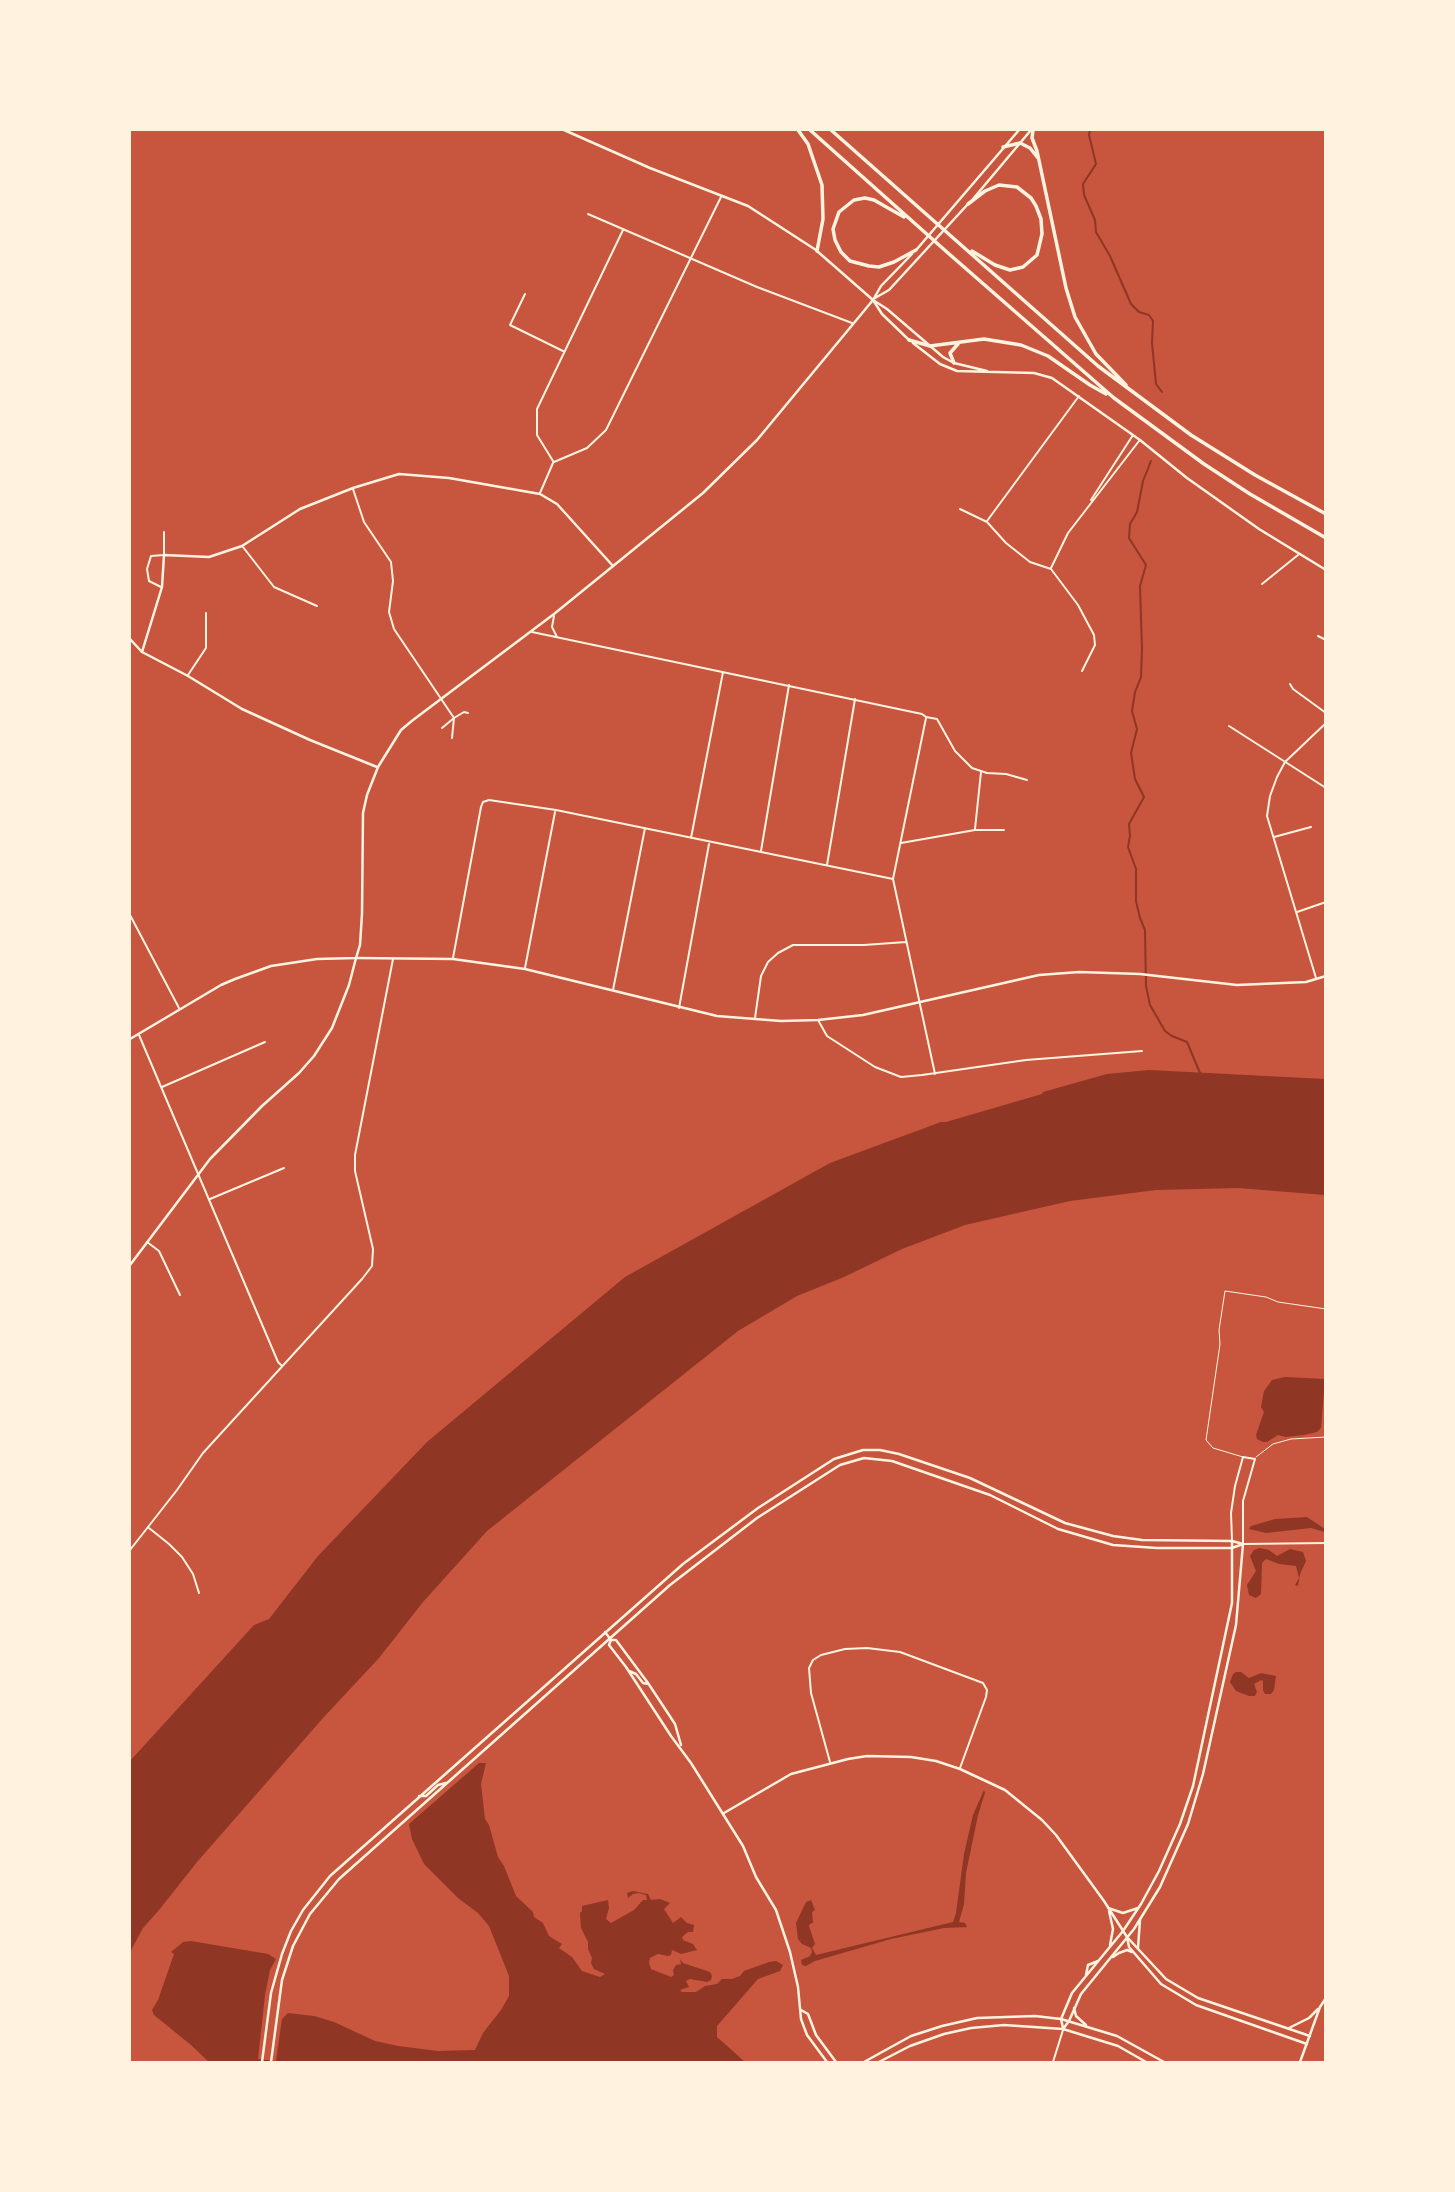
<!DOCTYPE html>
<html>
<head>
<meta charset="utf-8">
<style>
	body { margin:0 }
	#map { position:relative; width:1455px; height:2192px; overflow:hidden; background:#c8553d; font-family:"PT Serif",serif }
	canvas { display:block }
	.frame { position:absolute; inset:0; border:131px solid #fff3e0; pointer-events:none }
</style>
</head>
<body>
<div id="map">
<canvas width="1455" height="2192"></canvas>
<div class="frame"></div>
</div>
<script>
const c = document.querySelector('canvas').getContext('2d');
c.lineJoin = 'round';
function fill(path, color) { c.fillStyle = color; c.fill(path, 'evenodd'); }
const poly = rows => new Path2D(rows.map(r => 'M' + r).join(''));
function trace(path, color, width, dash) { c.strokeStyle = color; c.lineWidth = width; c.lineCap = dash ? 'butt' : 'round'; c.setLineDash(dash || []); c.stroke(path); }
const water = poly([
	[1149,1070,1325,1079,1325,1195,1238,1188,1156,1190,1070,1201,965,1225,902,1249,844,1277,797,1296,738,1331,487,1531,423,1602,379,1658,323,1718,197,1862,159,1910,143,1928,130,1952,130,1761,254,1625,269,1619,318,1556,427,1442,625,1277,830,1163,941,1122,946,1122,1042,1094,1043,1092,1107,1074],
	[1285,1377,1325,1379,1321,1428,1317,1432,1304,1435,1286,1437,1278,1435,1267,1442,1263,1442,1257,1439,1256,1435,1264,1412,1261,1407,1264,1391,1272,1380],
	[1307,1517,1325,1529,1325,1532,1311,1528,1266,1533,1249,1529,1251,1526,1275,1519],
	[1259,1548,1269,1550,1277,1556,1290,1549,1303,1552,1306,1561,1300,1574,1298,1586,1295,1585,1299,1578,1296,1566,1279,1564,1266,1559,1262,1563,1261,1594,1256,1598,1249,1595,1247,1585,1256,1571,1250,1556,1254,1550],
	[1236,1672,1241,1672,1249,1678,1261,1673,1276,1676,1274,1690,1271,1694,1265,1694,1263,1690,1263,1681,1261,1680,1254,1684,1257,1692,1255,1696,1249,1696,1236,1691,1230,1682,1233,1674],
	[479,1763,486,1763,481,1784,485,1819,489,1825,498,1857,504,1866,516,1896,533,1912,534,1917,543,1923,549,1936,562,1944,559,1948,572,1957,582,1971,600,1977,605,1974,594,1969,591,1963,592,1958,588,1949,588,1942,581,1928,580,1913,582,1911,582,1906,608,1900,609,1908,606,1919,611,1923,634,1910,643,1900,647,1900,646,1895,639,1893,633,1894,628,1898,627,1893,633,1891,648,1894,651,1900,660,1899,670,1903,664,1909,673,1923,681,1917,687,1923,694,1925,693,1932,688,1932,682,1937,683,1940,693,1944,697,1950,681,1954,672,1950,671,1955,668,1956,658,1954,650,1958,649,1963,651,1969,671,1977,674,1975,673,1970,676,1965,681,1964,680,1959,683,1963,710,1972,712,1976,711,1980,707,1982,690,1979,686,1981,689,1987,680,1990,682,1992,696,1992,705,1986,717,1984,722,1979,732,1979,740,1976,744,1971,769,1962,776,1961,783,1965,780,1971,758,1979,717,2026,717,2037,745,2062,209,2062,191,2045,154,2015,152,2010,158,2000,174,1954,171,1952,183,1942,191,1941,268,1954,276,1959,270,1970,265,1995,258,2059,276,2061,282,2019,288,2013,314,2016,334,2022,375,2041,398,2046,438,2051,475,2050,483,2033,501,2010,509,1996,509,1976,489,1926,478,1913,458,1898,424,1864,412,1839,409,1824],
	[984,1790,985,1793,978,1815,966,1873,964,1904,959,1922,965,1923,967,1927,944,1928,891,1939,815,1961,806,1966,802,1965,801,1960,810,1956,812,1952,811,1948,802,1944,798,1939,796,1923,806,1902,811,1900,815,1910,812,1912,813,1923,810,1924,809,1926,815,1944,812,1948,816,1955,953,1922,956,1913,964,1854,973,1815]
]);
const stream = poly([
	[1090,130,1089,135,1096,164,1083,184,1084,195,1095,220,1096,232,1110,256,1131,304,1139,312,1149,315,1153,321,1152,343,1156,384,1162,392],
	[1151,461,1143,481,1137,512,1130,524,1129,538,1146,565,1140,586,1142,650,1141,677,1135,692,1132,711,1137,729,1131,753,1135,779,1144,797,1129,824,1130,836,1128,847,1136,869,1136,901,1140,918,1145,930,1146,986,1150,1005,1165,1031,1172,1036,1187,1042,1200,1073]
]);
const service = poly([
	[1243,1457,1213,1448,1206,1440,1220,1344,1219,1330,1225,1291,1266,1297,1278,1302,1326,1309],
	[1256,1457,1273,1444,1291,1439,1326,1437]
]);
const minor = poly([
	[588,214,757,287,852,323],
	[525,294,510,325,563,351],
	[553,461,537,435,537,409,623,230],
	[554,462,587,448,606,430,721,197],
	[353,489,364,522,391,562,393,581,389,612,394,629,454,718,442,728],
	[540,493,553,463],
	[1091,500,1133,435],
	[960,509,987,522,1006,543,1030,562,1051,569,1078,605,1094,635,1095,645,1082,671],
	[987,521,1079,396],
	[243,547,274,587,317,606],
	[1051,568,1068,533,1139,441],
	[1262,584,1298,555],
	[161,587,149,581,147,569,151,556,164,555,164,532],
	[554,616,552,627,557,637],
	[532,632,922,714,926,717,937,719,955,751,972,768,987,773,1006,774,1027,780],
	[1318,636,1326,640],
	[188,675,206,648,206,613],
	[1290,684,1293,689,1326,713],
	[926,718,893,879,935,1074],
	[1229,726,1326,788],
	[452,738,454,718,464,712,468,713],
	[975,829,981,772],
	[1274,837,1311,827],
	[691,838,723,672],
	[901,843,975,830,1004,830],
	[761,851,789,685],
	[827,865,855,699],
	[1297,912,1326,902],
	[130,915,179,1008],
	[453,958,481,807,483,802,489,800,556,810,893,879],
	[525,968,555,812],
	[1316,978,1267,816,1270,796,1277,777,1285,762,1326,723],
	[613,990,645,828],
	[679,1008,709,844],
	[755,1018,761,976,768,962,778,953,793,945,864,945,906,942],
	[818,1020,827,1036,875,1067,901,1077,922,1075,1026,1060,1142,1051],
	[139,1035,278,1362,282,1366],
	[162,1087,265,1042],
	[210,1199,284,1168],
	[147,1242,159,1251,180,1295],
	[149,1528,169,1544,182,1557,193,1574,199,1593],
	[1232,1540,1231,1513,1235,1486,1243,1457,1255,1459,1243,1501,1243,1544,1326,1543],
	[130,1550,177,1490,203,1453,362,1279,372,1266,373,1249,355,1171,355,1155,393,959],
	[830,1762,811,1693,809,1668,813,1660,821,1655,845,1649,867,1648,900,1652,983,1683,987,1690,986,1697,960,1768],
	[1053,2062,1063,2030]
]);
const tertiary = poly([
	[873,300,887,309,943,357,954,363,987,371],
	[913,343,940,364,957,371,1034,373,1052,378,1140,440,1187,478,1259,529,1326,570],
	[130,639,142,652,188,676,242,709,310,740,377,767],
	[142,652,162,587,164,555,209,557,242,546,300,509,353,488,399,474,449,478,540,494,557,504,613,566],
	[356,958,453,959,525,969,717,1016,781,1021,818,1020,863,1015,1039,975,1079,972,1140,974,1237,985,1306,982,1326,976],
	[605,1632,611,1640,616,1640,648,1683,675,1724,681,1745],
	[611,1640,609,1645,626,1667,671,1736,691,1763,743,1846,756,1877,776,1910,790,1952,798,1987,801,2019,807,2035,827,2062],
	[629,1671,636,1674,643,1683,648,1684],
	[419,1796,426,1796,438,1785,446,1783],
	[724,1813,791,1774,848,1759,867,1756,911,1757,936,1761,960,1769,1005,1790,1042,1820,1056,1835,1104,1901,1127,1937,1129,1947,1161,1984,1196,2005,1307,2044],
	[1108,1908,1123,1913,1138,1908],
	[1109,1911,1113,1929,1110,1945],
	[1127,1937,1166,1979,1198,1998,1310,2036],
	[1138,1948,1140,1920],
	[1113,1957,1119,1953,1127,1950,1132,1952],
	[1086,1975,1088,1965,1098,1961],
	[801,2010,808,2014,816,2035,836,2062],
	[1063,2028,1061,2019,1072,1993,1123,1931,1141,1904,1159,1871,1180,1824,1193,1786,1232,1603,1232,1541],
	[1289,2028,1309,2018,1318,2009],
	[1063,2029,1069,2021,1081,1994,1134,1929,1160,1887,1188,1824,1203,1774,1236,1625,1243,1544],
	[262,2062,271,1993,282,1954,291,1931,303,1910,330,1876,683,1564,758,1508,834,1459,863,1450,880,1450,899,1454,970,1478,1065,1523,1113,1536,1142,1540,1232,1541,1243,1544],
	[271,2062,282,1980,293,1946,310,1914,339,1879,670,1585,757,1518,840,1465,864,1458,892,1461,990,1495,1058,1529,1113,1545,1157,1548,1232,1548,1243,1544],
	[1300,2062,1320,2007,1326,1998]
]);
const secondary = poly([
	[564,130,650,168,748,206,816,250],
	[130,1265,210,1159,262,1106,299,1073,314,1056,332,1028,349,985,356,958]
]);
const primary = poly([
	[973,199,1031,130],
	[917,249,1019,130],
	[817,251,873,300,882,314,909,340],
	[875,298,889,290,968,204],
	[130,1039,221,985,235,979,271,966,317,959,356,958,360,945,362,914,363,813,367,795,378,767,401,730,413,720,554,614,703,493,757,440,873,300,881,286,912,254],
	[1074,2008,1076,2016,1086,2025],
	[864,2062,911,2036,942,2026,977,2018,1035,2016,1061,2019,1117,2036,1164,2062],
	[879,2062,910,2046,944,2034,971,2028,1004,2025,1063,2029,1118,2046,1146,2062]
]);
const motorway = poly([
	[798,130,808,144,822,185,823,219,817,251],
	[810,130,948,253,1114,398,1204,464,1250,494,1326,538],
	[831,130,1098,366,1191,435,1255,475,1326,514],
	[1033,130,1032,138,1037,151,1066,288,1075,317,1096,354,1126,385],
	[1003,147,1020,143,1030,148,1038,158],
	[968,204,985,191,999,185,1017,187,1031,198,1036,206,1041,219,1042,234,1037,255,1023,267,1010,270,995,265,972,251],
	[904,217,874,200,865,198,854,200,839,212,833,229,835,240,841,252,850,261,869,266,879,267,894,262,916,250],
	[909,340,930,346,984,339,1021,345,1048,356,1090,385,1106,394],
	[954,363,950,353,958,344]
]);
fill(water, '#8f3625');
trace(stream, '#8f3625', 2);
trace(service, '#fff3e0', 1);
trace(minor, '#fff3e0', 2);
trace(tertiary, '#fff3e0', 2.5);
trace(secondary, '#fff3e0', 2.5);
trace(primary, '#fff3e0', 2.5);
trace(motorway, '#fff3e0', 3.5);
</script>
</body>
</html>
